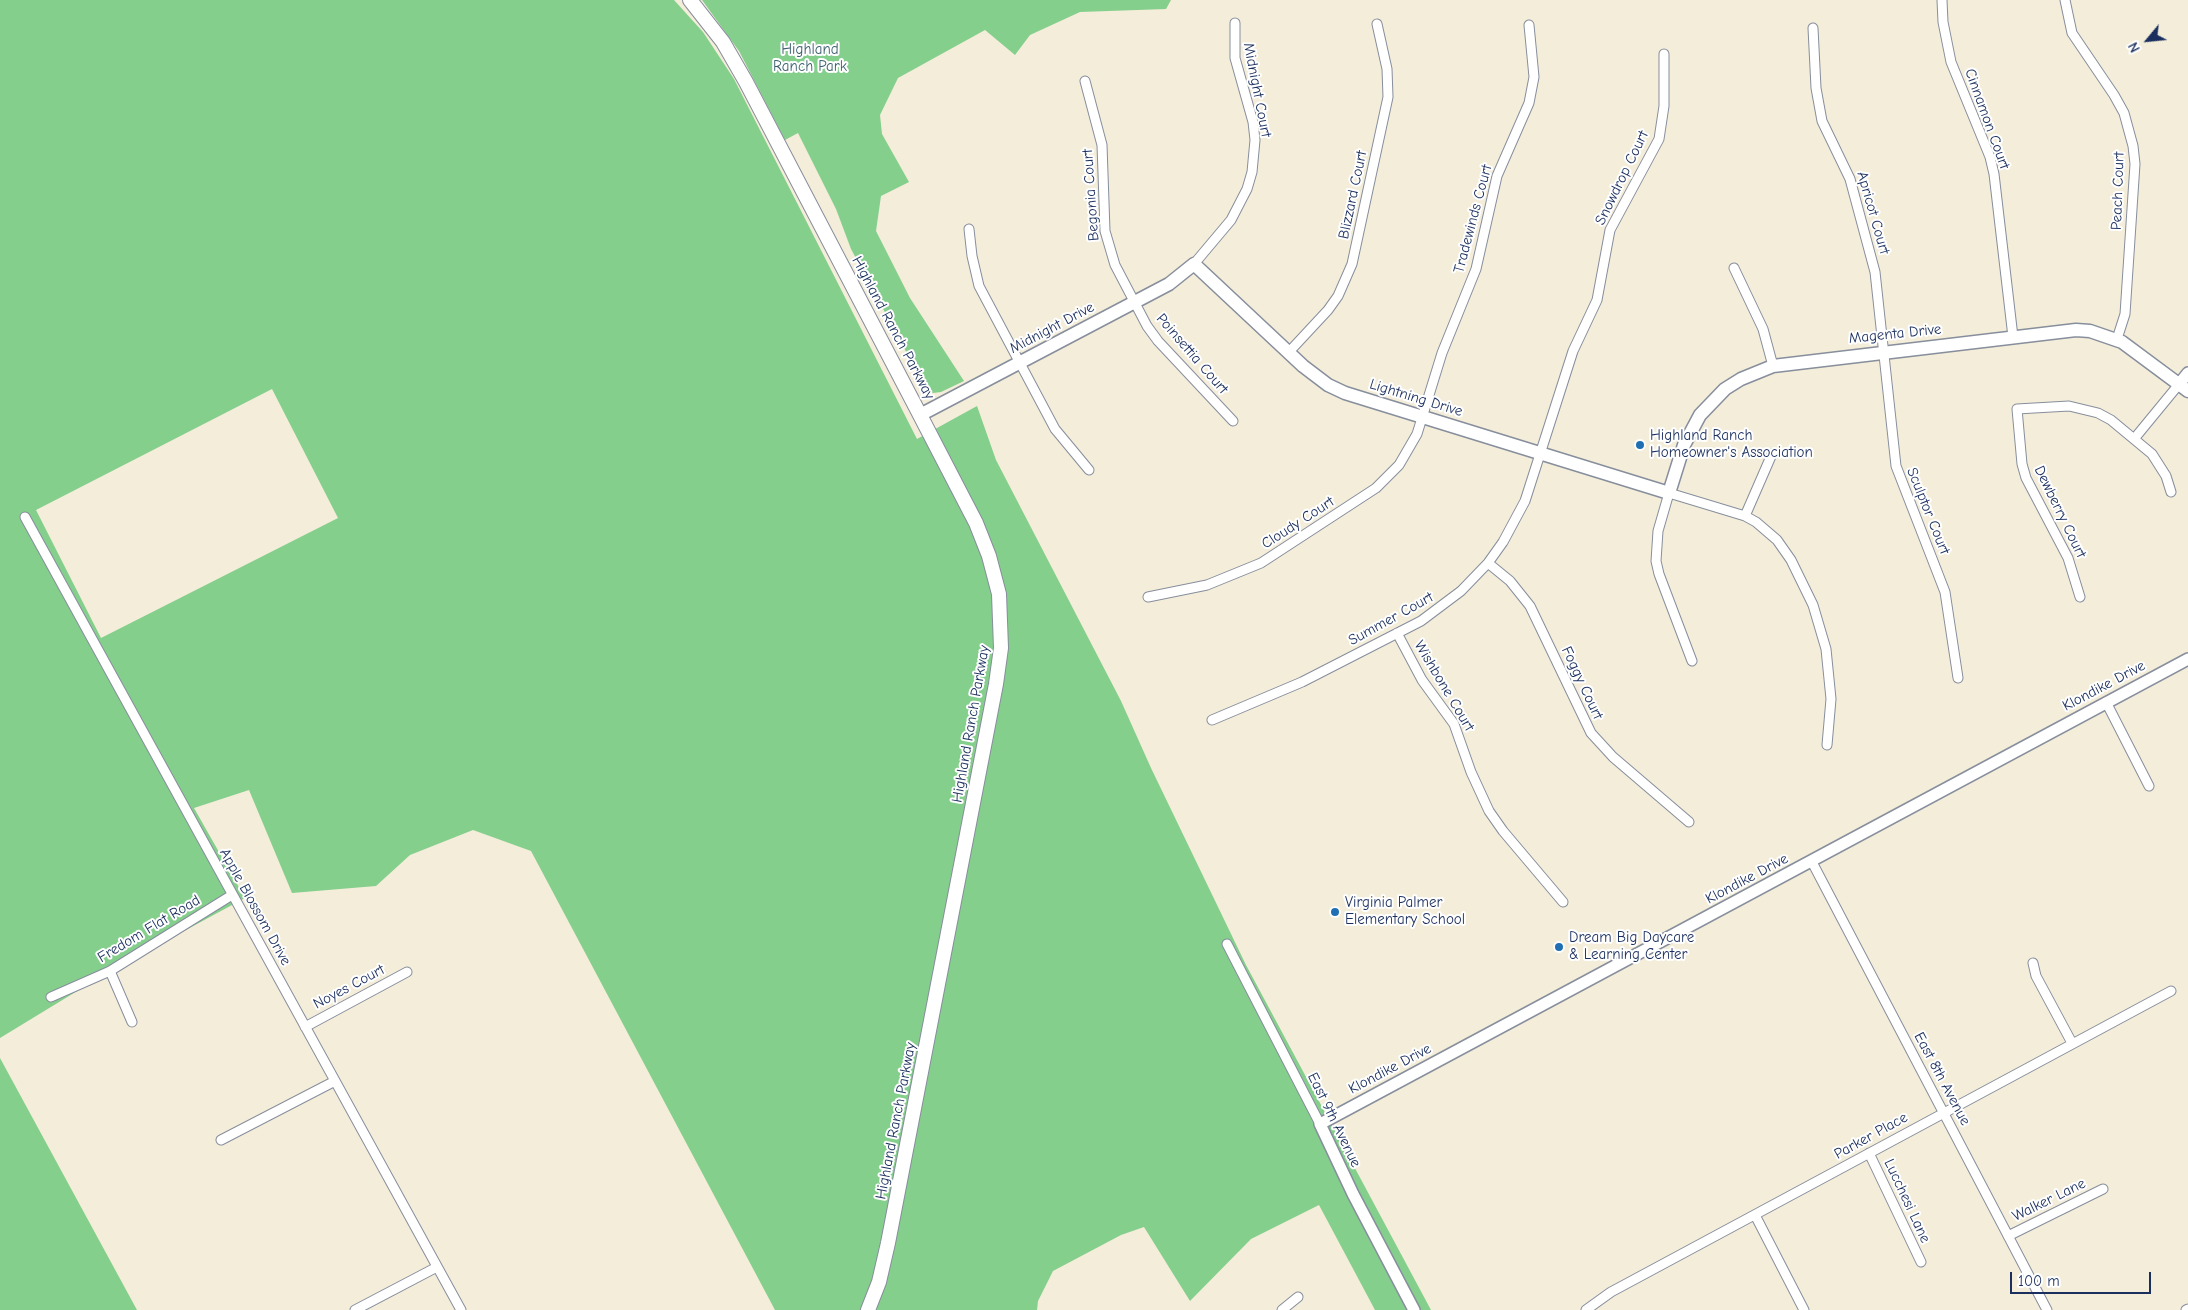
<!DOCTYPE html>
<html>
<head>
<meta charset="utf-8">
<style>
	body { margin:0 }
	#map { position:relative; width:2188px; height:1310px; overflow:hidden; background:#f3edda; font-family:"Comic Neue",sans-serif }
	canvas { display:block }
	.north { position:absolute; left:2123px; top:15px; width:50px; height:50px; -webkit-text-stroke:4px #fff; paint-order:stroke; rotate:242deg; font-size:14px; font-weight:700; line-height:20px; text-align:center; color:#1b2f5e }
	.north::after { content:''; display:block; margin:auto; width:18px; height:22px; background:#1b2f5e; clip-path:polygon(50% 0,100% 100%,50% 72%,0 100%) }
	.scale { position:absolute; left:2010px; top:1272px; width:141px; height:22px; box-sizing:border-box; border:2px solid #1b2f5e; border-top:0; padding-left:6px; font-size:15px; line-height:18px; white-space:nowrap; color:#1b2f5e; -webkit-text-stroke:4px #fff; paint-order:stroke }
</style>
</head>
<body>
<div id="map">
<canvas width="2188" height="1310"></canvas>
<div class="north">N</div>
<div class="scale">100 m</div>
</div>
<script>
const c = document.querySelector('canvas').getContext('2d');
c.lineJoin = 'round';
function fill(path, color) { c.fillStyle = color; c.fill(path, 'evenodd'); }
const poly = rows => new Path2D(rows.map(r => 'M' + r).join(''));
function trace(path, color, width, dash) { c.strokeStyle = color; c.lineWidth = width; c.lineCap = dash ? 'butt' : 'round'; c.setLineDash(dash || []); c.stroke(path); }
function drawText(font, color, halo, rows, align = 'center') {
  c.font = font + ' "Comic Neue",sans-serif'; c.lineWidth = 4; c.setLineDash([]); c.textBaseline = 'middle'; c.strokeStyle = halo; c.fillStyle = color; for (const [text, x, y, turn = 0] of rows) {
    c.save(); c.translate(x, y); c.rotate((+turn || 0) * Math.PI / 180); c.textAlign = isNaN(turn) ? turn : align; if (halo) c.strokeText(text, 0, 0); c.fillText(text, 0, 0); c.restore();
  }
}
const green = poly([
	[0,0,674,0,703,32,734,79,917,439,977,406,996,460,1121,701,1151,768,1246,965,1431,1310,1375,1310,1319,1205,1251,1239,1190,1301,1144,1227,1121,1235,1053,1271,1038,1301,1037,1310,775,1310,531,851,473,830,410,855,376,886,292,893,249,790,194,808,245,898,110,971,0,1038],
	[272,389,338,518,101,638,36,510],
	[702,0,1171,0,1166,9,1080,12,1030,35,1015,55,985,30,898,78,880,115,882,134,909,182,881,196,876,231,910,298,964,381,941,392,933,393,926,389,851,249,836,209,798,133,785,140,739,51],
	[0,1058,137,1310,0,1310]
]);
const minor = poly([
	[1942,0,1943,22,1951,62,1990,157,1994,174,2013,337],
	[2065,0,2072,33,2114,95,2124,113,2133,146,2135,164,2125,314,2117,339],
	[1813,28,1816,88,1822,121,1850,179,1875,272,1896,466,1945,592,1958,678],
	[1085,81,1102,145,1105,231,1115,265,1147,326,1158,341,1233,421],
	[969,229,972,256,979,286,1055,429,1089,470],
	[1194,264,1231,220,1247,189,1252,172,1255,140,1253,122,1235,58,1235,23],
	[1734,268,1763,329,1773,366],
	[1288,353,1328,310,1338,296,1352,264,1388,97,1387,69,1377,24],
	[2134,439,2180,383],
	[1745,516,1772,454],
	[25,517,461,1310],
	[1488,563,1510,581,1530,606,1591,733,1613,757,1689,822],
	[1148,597,1207,585,1261,563,1376,488,1399,465,1417,434,1442,353,1476,269,1497,176,1529,103,1534,77,1529,25],
	[2080,597,2068,558,2026,478,2022,464,2017,409,2069,406,2098,413,2111,420,2152,454,2166,476,2171,492],
	[1397,633,1422,680,1454,724,1471,772,1489,811,1503,831,1563,902],
	[1692,661,1659,574,1656,561,1658,531,1669,493,1745,516,1756,522,1777,540,1791,560,1813,605,1826,649,1831,699,1827,745],
	[2106,702,2149,786],
	[1212,720,1302,682,1421,621,1461,591,1488,563,1503,542,1525,501,1573,351,1597,300,1610,230,1659,139,1664,106,1664,54],
	[1812,862,2047,1310],
	[1227,944,1320,1124],
	[2033,963,2036,976,2072,1043],
	[110,971,132,1022],
	[51,997,110,971,232,895],
	[305,1027,407,972],
	[221,1140,335,1081],
	[1869,1153,1921,1262],
	[1755,1215,1804,1310],
	[2008,1236,2103,1189],
	[355,1310,437,1267],
	[1282,1310,1298,1297],
	[1586,1310,1611,1292,2171,991],
	[2186,1310,2188,1309]
]);
const tertiary = poly([
	[2180,383,2188,373],
	[1414,1310,1353,1194,1320,1124,2188,659]
]);
const secondary = poly([
	[920,415,1169,284,1194,264,1303,366,1328,385,1345,393,1669,493,1684,445,1700,415,1725,389,1741,379,1773,366,2076,330,2090,331,2122,342,2188,391]
]);
const primary = poly([
	[690,0,723,42,746,82,920,415,976,523,989,556,999,594,1001,648,996,684,888,1243,879,1282,868,1310]
]);
const markers = [
	[1640,445,5,"#1f6fb2"],
	[1335,912,5,"#1f6fb2"],
	[1559,947,5,"#1f6fb2"]
];
const parkNames = [
	["Highland",810,50],
	["Ranch Park",810,67]
];
const streetNames = [
	["Midnight Court",1257,90,79],
	["Cinnamon Court",1987,119,70],
	["Snowdrop Court",1622,178,-64],
	["Peach Court",2118,191,-88],
	["Begonia Court",1091,195,-94],
	["Blizzard Court",1353,195,-78],
	["Apricot Court",1873,213,74],
	["Tradewinds Court",1473,219,-75],
	["Highland Ranch Parkway",893,328,62],
	["Midnight Drive",1052,328,-28],
	["Magenta Drive",1895,334,-6],
	["Poinsettia Court",1192,354,49],
	["Lightning Drive",1416,398,17],
	["Sculptor Court",1928,511,68],
	["Dewberry Court",2060,512,64],
	["Cloudy Court",1298,523,-33],
	["Summer Court",1391,619,-29],
	["Foggy Court",1582,683,65],
	["Wishbone Court",1444,686,59],
	["Klondike Drive",2104,686,-28],
	["Highland Ranch Parkway",971,724,-80],
	["Klondike Drive",1747,879,-28],
	["Apple Blossom Drive",255,907,61],
	["Fredom Flat Road",149,929,-31],
	["Noyes Court",349,987,-28],
	["Klondike Drive",1390,1069,-28],
	["East 8th Avenue",1942,1079,62],
	["East 9th Avenue",1334,1120,64],
	["Highland Ranch Parkway",896,1121,-79],
	["Parker Place",1871,1136,-29],
	["Walker Lane",2049,1200,-26],
	["Lucchesi Lane",1907,1201,65]
];
const poiNames = [
	["Highland Ranch",1650,436],
	["Homeowner's Association",1650,453],
	["Virginia Palmer",1345,903],
	["Elementary School",1345,920],
	["Dream Big Daycare",1569,938],
	["& Learning Center",1569,955]
];
fill(green, '#85cf8c');
trace(minor, '#878e9c', 11);
trace(tertiary, '#878e9c', 14);
trace(secondary, '#878e9c', 15);
trace(primary, '#878e9c', 16);
trace(minor, '#fff', 9);
trace(tertiary, '#fff', 11);
trace(secondary, '#fff', 12);
trace(primary, '#fff', 14);
for (const [x, y, r, color] of markers) { const dot = new Path2D(); dot.arc(x, y, r, 0, 2 * Math.PI); c.fillStyle = color; c.fill(dot); trace(dot, '#fff', 2); }
drawText('15px', '#3b5f6c', '#fff', parkNames);
drawText('15px', '#1b2f5e', '#fff', streetNames);
drawText('15px', '#1b2f5e', '#fff', poiNames, 'left');
</script>
</body>
</html>
